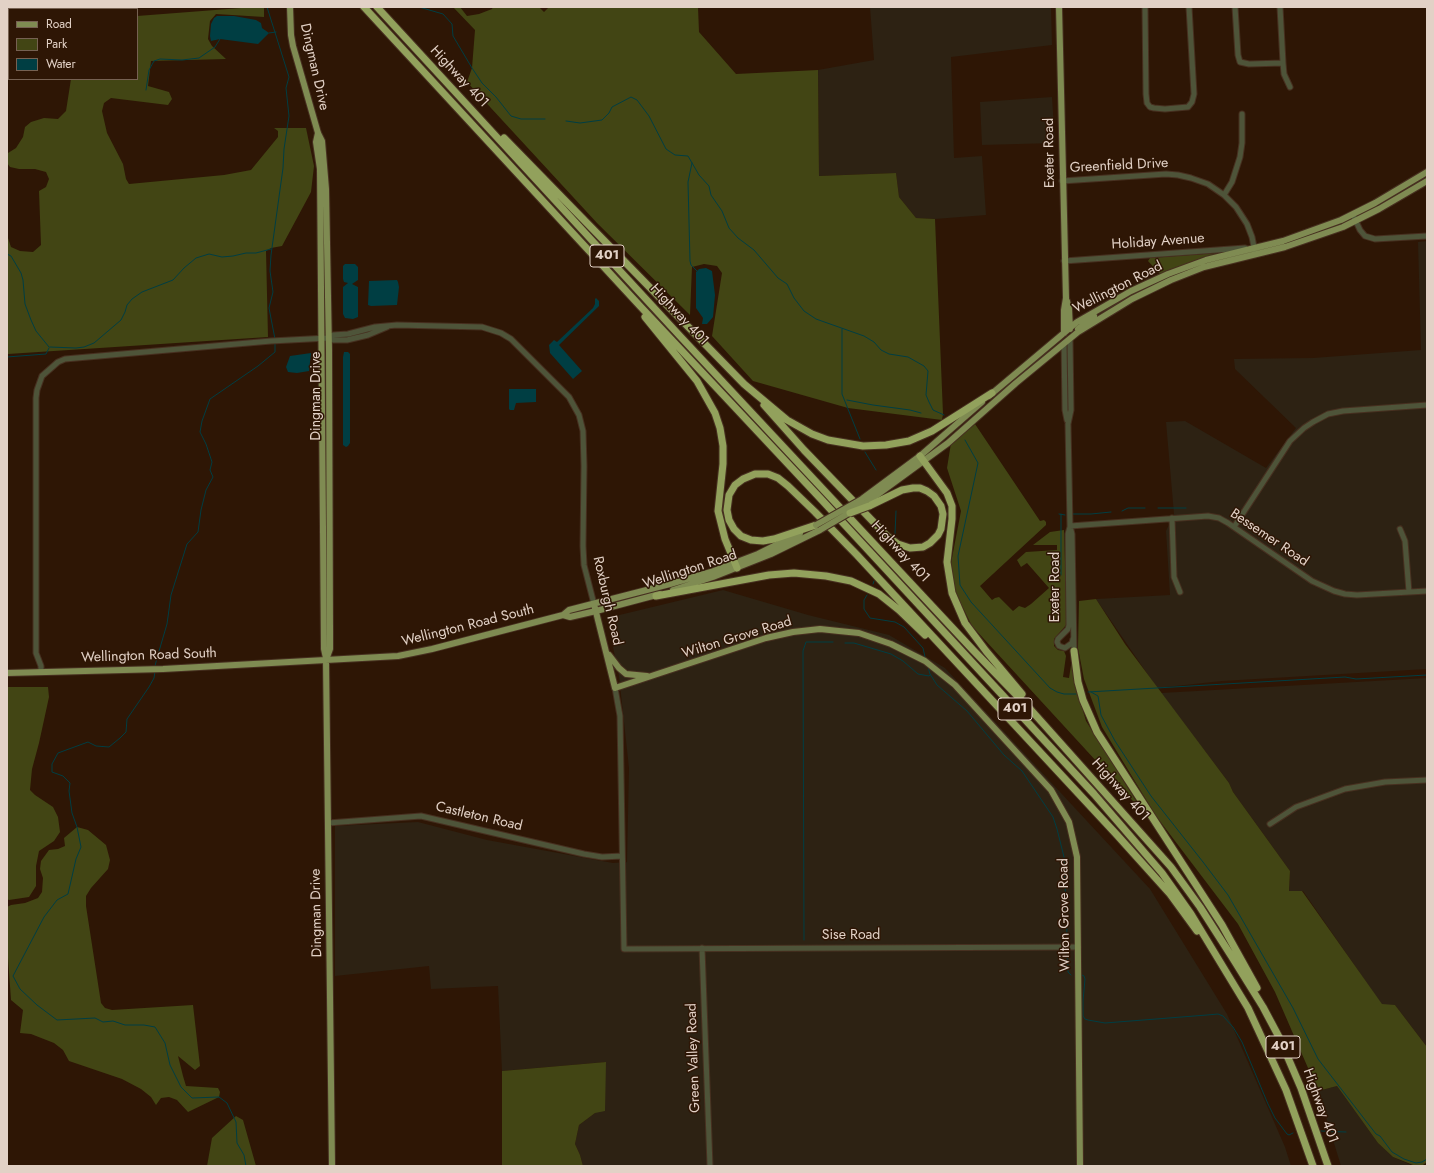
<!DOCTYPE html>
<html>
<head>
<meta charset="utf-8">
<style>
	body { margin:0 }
	#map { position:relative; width:1434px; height:1173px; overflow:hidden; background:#2e1605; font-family:Jost,sans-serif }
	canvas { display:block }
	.frame { position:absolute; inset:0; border:8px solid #e2d1c6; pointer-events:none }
	.legend { position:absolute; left:8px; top:8px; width:130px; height:72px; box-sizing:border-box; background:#2e1605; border:1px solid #766152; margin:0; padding:5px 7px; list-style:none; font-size:12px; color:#e2d1c6 }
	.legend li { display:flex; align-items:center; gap:8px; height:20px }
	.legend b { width:20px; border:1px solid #766152 }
</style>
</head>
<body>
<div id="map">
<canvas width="1434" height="1173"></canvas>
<div class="frame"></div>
<ul class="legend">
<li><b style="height:5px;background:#7f8b52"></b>Road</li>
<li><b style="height:11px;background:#424514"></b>Park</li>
<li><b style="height:11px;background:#003e43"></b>Water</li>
</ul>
</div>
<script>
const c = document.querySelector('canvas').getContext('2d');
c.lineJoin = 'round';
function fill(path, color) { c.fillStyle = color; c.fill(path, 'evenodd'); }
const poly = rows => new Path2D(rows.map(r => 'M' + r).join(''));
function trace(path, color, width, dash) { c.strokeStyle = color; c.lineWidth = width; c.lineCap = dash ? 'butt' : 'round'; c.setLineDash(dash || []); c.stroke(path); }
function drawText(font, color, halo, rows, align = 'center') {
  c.font = font + ' Jost,sans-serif'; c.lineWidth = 3; c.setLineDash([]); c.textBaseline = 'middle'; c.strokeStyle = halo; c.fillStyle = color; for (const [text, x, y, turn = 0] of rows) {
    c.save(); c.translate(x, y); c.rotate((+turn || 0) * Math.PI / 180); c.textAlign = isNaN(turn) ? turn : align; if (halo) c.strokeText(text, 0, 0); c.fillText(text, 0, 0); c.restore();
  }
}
const industrial = poly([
	[870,7,1051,7,1052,45,951,57,954,158,982,156,986,215,935,219,916,218,899,197,896,173,819,176,818,70,874,60],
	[1052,97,1055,143,982,145,980,102],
	[1427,241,1427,669,1222,681,1157,688,1096,599,1170,595,1166,531,1174,514,1166,422,1185,421,1266,468,1296,428,1235,369,1234,359,1313,358,1421,350,1418,242],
	[723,590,808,615,889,635,945,668,1150,889,1227,1014,1285,1147,1291,1166,583,1166,580,1155,575,1144,579,1125,595,1113,606,1062,502,1071,498,986,431,989,429,966,335,976,335,826,418,822,487,840,613,863,627,862,629,768,619,676,607,618],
	[1427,678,1427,1047,1395,1005,1382,1005,1303,891,1289,892,1290,871,1233,792,1229,783,1161,693],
	[1337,1086,1378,1143,1393,1157,1413,1166,1341,1166,1318,1091]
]);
const green = poly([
	[7,7,108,7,109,9,9,9,9,35,7,36],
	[254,7,264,7,264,17,216,14,210,21,208,39,212,46,226,59,151,61,148,86,169,92,172,99,168,105,111,98,104,103,102,111,107,133,123,164,126,179,129,184,224,175,251,170,278,137,278,131,274,128,306,128,314,166,311,192,282,246,271,248,266,251,268,337,8,354,7,235,11,247,20,251,33,252,41,245,39,191,46,187,49,179,46,172,35,169,19,169,10,167,7,163,8,153,16,148,23,137,25,127,31,122,44,118,58,119,66,111,71,79,137,79,137,16],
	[453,7,460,7,467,16,479,14,492,9,493,7,539,7,544,12,549,7,698,7,699,32,736,74,818,70,819,176,896,173,899,197,916,218,935,219,943,414,942,420,848,408,753,381,712,336,722,273,717,266,704,264,692,267,690,315,597,223,467,82,472,68,475,30],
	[1217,253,1160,274,1148,261,1150,258],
	[975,424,1040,521,1044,520,1046,522,1046,525,980,586,992,600,995,598,999,597,1013,611,1019,606,1025,608,1031,604,1049,588,1027,563,1021,567,1017,560,1026,552,1057,550,1057,545,1033,545,1050,532,1064,530,1067,624,1054,639,1054,646,1058,650,1064,651,1066,656,1063,677,1069,678,1072,659,1075,683,1086,721,1143,812,972,626,955,592,952,579,951,563,961,511,947,468,951,443],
	[1096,599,1125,644,1229,783,1233,792,1290,871,1289,891,1302,891,1382,1004,1395,1005,1427,1047,1427,1162,1423,1165,1413,1165,1393,1157,1378,1143,1337,1086,1318,1091,1275,992,1238,924,1156,816,1102,727,1084,679,1078,648,1079,601],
	[7,687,48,687,49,697,39,743,32,769,30,790,35,795,53,807,58,817,60,832,54,841,39,851,36,866,36,886,29,897,9,900,7,899],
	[77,827,88,830,106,845,110,860,108,869,91,888,86,896,86,906,101,1003,105,1008,112,1010,193,1005,200,1066,195,1070,178,1056,183,1076,186,1086,218,1088,220,1092,219,1097,188,1112,177,1100,169,1097,161,1098,156,1105,151,1097,141,1089,122,1079,69,1061,63,1050,54,1043,31,1034,20,1033,23,1010,11,1000,8,958,7,955,7,907,11,905,25,903,38,898,42,892,43,878,40,869,41,861,49,850,58,849,65,846,64,838],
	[606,1062,605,1111,595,1113,579,1125,575,1144,580,1155,583,1166,502,1166,502,1071],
	[236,1116,243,1120,256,1166,207,1166,212,1138]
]);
const water = poly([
	[217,16,234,16,256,20,261,23,262,28,269,33,258,44,220,39,211,41,210,36,211,24,214,18],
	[345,264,355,264,358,267,358,280,352,284,358,287,358,317,353,319,345,318,343,314,343,287,348,283,344,282,343,279,343,266],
	[706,268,712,271,715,295,713,317,707,324,702,324,703,318,696,308,696,272,699,269],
	[397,280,398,282,399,287,397,305,371,306,368,305,369,281],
	[596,298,599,301,599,306,559,345,582,371,573,379,550,353,549,345,554,340,557,342,593,308,595,304,595,299],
	[344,352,348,352,350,354,350,443,348,446,346,447,343,445,343,357],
	[311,353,309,371,297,373,288,372,286,367,290,356],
	[509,389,536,389,536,402,516,403,514,410,510,410,509,409]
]);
const stream = poly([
	[267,7,289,77,286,88,289,116,284,149,283,168,271,255,270,271,273,292,269,308,275,339],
	[419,7,443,14,452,24,453,36,472,68,482,83,496,97,511,116,521,119,545,119],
	[269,33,276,32],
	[146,90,149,70,154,61,160,59,182,60,199,58,215,47,220,39],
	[566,121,580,123,602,120,609,113,612,107,631,97,637,100,649,116,666,149,675,155,688,156,699,175,709,186,711,195,722,211,729,228,738,238,754,250,778,278,787,284,794,298,804,311,816,319,864,336,874,342,881,350,889,354,908,357,924,366,928,371,926,395,929,402,933,410,944,415],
	[692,163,688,182,690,261,691,265,697,271],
	[7,254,11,256,21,273,23,280,25,304,31,320,36,331,49,347],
	[842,329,842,394,860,439],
	[50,347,76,348,84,347,94,343,121,320,125,312,127,305,132,299,142,292,173,280,184,268,196,258,209,254,222,257,233,256,246,253,256,253,271,249],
	[7,357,46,354,49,348],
	[847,400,873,405,910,410,921,413],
	[965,440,978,463,958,556,960,585,971,602,1050,688,1057,692,1064,694,1076,694],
	[865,452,876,470],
	[1158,508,1186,508],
	[1122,511,1128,508,1145,508],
	[1059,514,1065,515],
	[1073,514,1091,514,1111,512],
	[895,534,896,511],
	[1061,575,1061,514],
	[873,584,874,581],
	[867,595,864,600,864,609,870,618,895,622,904,627,923,648,925,657],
	[845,643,854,643,891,654,903,661,918,674,929,676,930,675],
	[155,666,157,658,167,624,171,595,187,544,198,532,201,510,206,490,213,477,210,470,212,462,206,444,200,432,202,421,210,399,258,366,275,352,275,342],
	[928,667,930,674,937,685,967,711,1004,755,1022,771,1053,817,1057,829,1064,857,1067,936],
	[155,671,154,678,149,687,127,719,126,732,120,738,109,747,96,746,88,742,58,753,52,764,52,772,63,776,70,783,69,791,72,813,77,827,81,847,76,859,68,894,57,900,44,917,13,976,20,989,37,1005,57,1020,95,1018,103,1022,113,1021,125,1025,144,1025,155,1027,165,1043,170,1065,181,1087,192,1098,219,1097,227,1103,236,1122,237,1143,244,1155,246,1166],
	[1088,692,1345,677,1356,679,1427,675],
	[1091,692,1098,696,1101,715,1115,741,1151,796,1203,862,1228,895,1293,1008,1318,1059,1376,1134,1380,1136,1392,1152,1404,1159,1416,1163,1422,1162,1427,1159],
	[804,940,803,651,806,642,833,642],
	[1067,953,1068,972,1071,975],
	[1082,975,1084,976,1085,979,1083,1001,1083,1016,1085,1019,1088,1020,1105,1023,1207,1015,1218,1014,1223,1016,1233,1027,1242,1042,1268,1104,1275,1118,1287,1134,1289,1135,1293,1133],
	[1321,1131,1346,1132]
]);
const minor = poly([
	[1145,7,1146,94,1147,103,1150,107,1154,108,1165,109,1188,107,1192,102,1194,94,1189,7],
	[1235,7,1238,55,1240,62,1249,64,1283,63,1280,7],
	[1283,63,1284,74,1290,87],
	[1062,181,1166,174,1178,175,1191,178,1208,184,1224,195,1236,207,1247,224,1252,237,1255,252],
	[1224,195,1232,182,1240,157,1242,143,1242,114],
	[1353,215,1360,230,1365,236,1375,239,1427,236],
	[1064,261,1245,248],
	[328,338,333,335,348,334,375,327,397,325,482,327,501,333,511,339,569,397,579,415,583,431,584,466,583,546,584,565,594,604],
	[1070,339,1071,410,1068,424,1070,526,1072,534,1074,651],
	[1064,343,1065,410,1067,420],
	[1172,518,1174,577,1180,592],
	[1070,526,1208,516,1219,518,1228,523,1312,581,1334,591,1345,594,1357,595,1427,591],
	[1070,527,1068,534,1069,625,1068,629,1058,639,1057,642,1059,646,1065,648,1072,643,1073,639],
	[1234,527,1290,441,1304,428,1313,422,1328,414,1343,411,1427,405],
	[1400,529,1405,541,1409,592],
	[41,672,41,666,36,653,36,398,37,390,42,376,58,362,65,359,271,341,328,338,333,340,347,340,368,335,387,327],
	[615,688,620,716,624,949,1078,947],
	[328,823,421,816,584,854,602,857,622,856],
	[1270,824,1296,807,1345,789,1385,782,1427,780],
	[702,948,710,1166]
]);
const major = poly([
	[290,7,291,35,293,46,318,133,322,141,326,189,329,350,330,631,330,649,326,660,332,1166],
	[1059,7,1066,298,1064,310,1064,333],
	[318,133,316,142,320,169,324,649,326,658],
	[1067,301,1069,309,1070,329],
	[1078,329,1094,316],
	[989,396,1077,322,1131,291,1168,274,1206,260,1283,241,1341,220,1375,203,1427,172],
	[862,499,920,456,982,402],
	[866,503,948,443,1016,383,1078,332,1132,299,1171,280,1204,267,1285,247,1343,227,1379,209,1427,181],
	[673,590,713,577,771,554,820,530],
	[594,604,615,688,766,638,793,632,820,629,839,631,859,633,891,644,925,661,955,685,1051,790,1069,822,1077,857,1080,1166],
	[563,615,570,617,596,611,660,594],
	[609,655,619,668,626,674,647,676],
	[7,673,163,669,398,656,432,649,563,615,569,610,670,584,711,572,758,554,800,533]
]);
const highway = poly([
	[364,7,640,306,820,498,1094,794,1162,873,1191,914,1248,1008,1286,1090,1313,1166],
	[377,7,679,335,973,650,1031,710,1171,867,1200,907,1232,957,1263,1007,1279,1037,1301,1088,1328,1166],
	[504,138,744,384,787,420,812,434,828,440,863,446,886,445,909,441,932,431,992,393],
	[645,317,697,381,715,413,720,428,723,446,723,464,718,511,725,539,737,568],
	[764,405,804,450,887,536,898,544,910,548,923,547,930,543,938,535,941,529,943,514,941,506,934,496,927,491,920,488,913,488,902,490,869,506],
	[920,456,947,493,952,506,952,519,947,562,952,593,965,623,986,651,1022,694],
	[816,525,774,539,763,541,751,540,741,536,734,529,729,520,727,510,729,495,735,485,743,479,755,474,768,474,778,478,788,486,815,512,857,555,1117,835,1170,894,1197,931],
	[656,596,769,575,794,573,826,576,851,581,879,594,899,610,925,635],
	[1074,651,1078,682,1083,700,1097,732,1222,925,1257,988]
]);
const majorBridge = poly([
	[816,525,862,499],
	[820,530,866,503]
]);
const highwayBridge = poly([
	[850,513,869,506]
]);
const shields = [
	[607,256,34],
	[1015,709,34],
	[1283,1047,34]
];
const shieldNames = [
	["401",607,256],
	["401",1015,709],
	["401",1283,1047]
];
const streetNames = [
	["Dingman Drive",314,67,77],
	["Highway 401",459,77,47],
	["Exeter Road",1050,153,-91],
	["Greenfield Drive",1119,166,-3],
	["Holiday Avenue",1158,242,-4],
	["Wellington Road",1118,288,-27],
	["Highway 401",679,315,47],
	["Dingman Drive",317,396,-90],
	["Bessemer Road",1269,538,34],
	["Highway 401",900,552,47],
	["Wellington Road",690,570,-18],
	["Exeter Road",1056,587,-90],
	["Roxburgh Road",607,601,77],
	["Wellington Road South",468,626,-14],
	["Wilton Grove Road",737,638,-17],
	["Wellington Road South",149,656,-2],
	["Highway 401",1120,790,48],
	["Castleton Road",479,817,13],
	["Dingman Drive",317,913,-91],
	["Wilton Grove Road",1065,915,-91],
	["Sise Road",851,936],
	["Green Valley Road",694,1058,-92],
	["Highway 401",1320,1106,70]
];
fill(industrial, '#2d2213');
fill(green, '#424514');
fill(water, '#003e43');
trace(stream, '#003e43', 1);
trace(minor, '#473020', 7);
trace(major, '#473020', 8);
trace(highway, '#473020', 9);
trace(minor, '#4e5439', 5);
trace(major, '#7f8b52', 6);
trace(highway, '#92a15c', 7);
trace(majorBridge, '#473020', 8, []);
trace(highwayBridge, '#473020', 9, []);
trace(majorBridge, '#7f8b52', 6);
trace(highwayBridge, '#92a15c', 7);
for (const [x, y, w] of shields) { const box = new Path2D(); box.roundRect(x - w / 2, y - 11, w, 22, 3); c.fillStyle = '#2e1605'; c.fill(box); trace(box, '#e2d1c6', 1); }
drawText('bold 13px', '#e2d1c6', null, shieldNames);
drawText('14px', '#e2d1c6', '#2e1605', streetNames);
</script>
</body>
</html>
